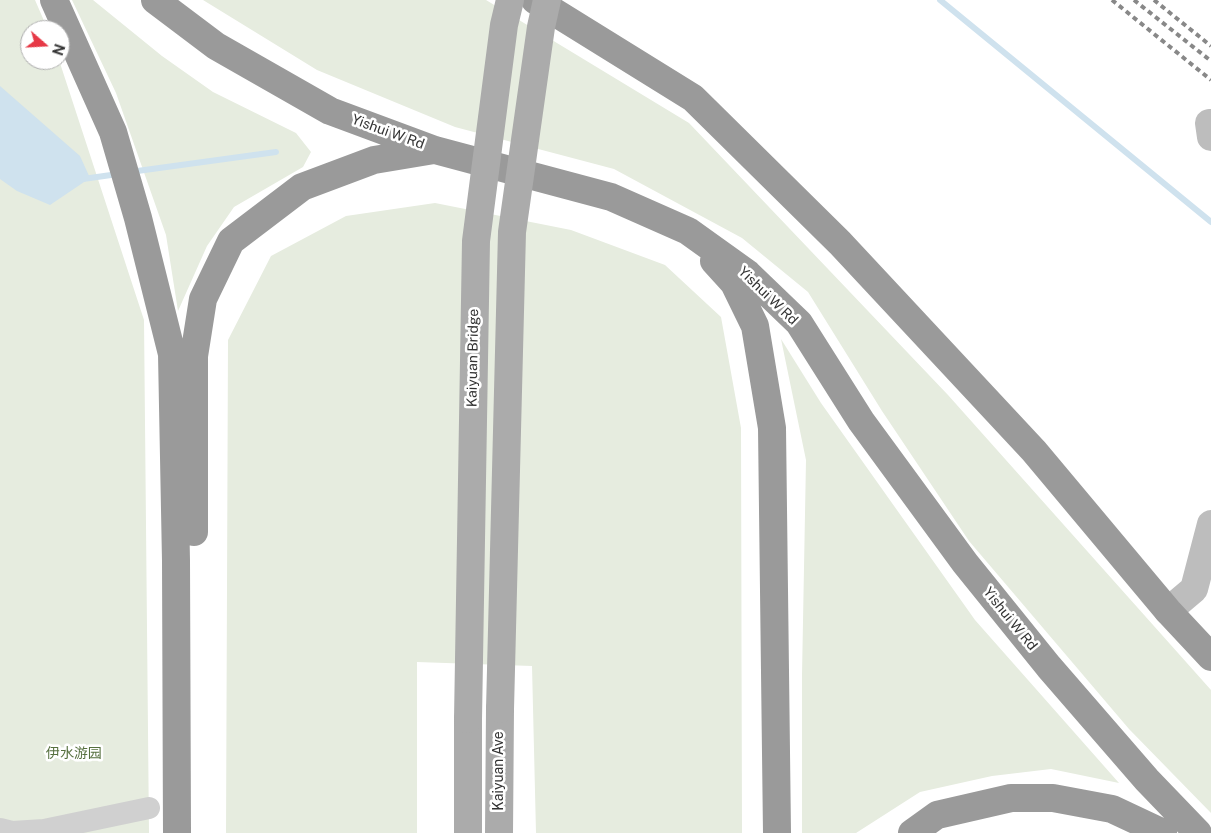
<!DOCTYPE html>
<html>
<head>
<meta charset="utf-8">
<style>
	body { margin:0 }
	#map { position:relative; width:1211px; height:833px; overflow:hidden; background:#fff; font-family:"Public Sans",sans-serif }
	canvas { display:block }
	.north { position:absolute; left:20px; top:20px; width:50px; height:50px; box-sizing:border-box; background:#fff; border:1px solid #adadad; border-radius:50%; rotate:109deg; font-size:14px; font-weight:700; line-height:20px; text-align:center; color:#333 }
	.north::after { content:''; display:block; margin:auto; width:18px; height:22px; background:#e63946; clip-path:polygon(50% 0,100% 100%,50% 72%,0 100%) }
</style>
</head>
<body>
<div id="map">
<canvas width="1211" height="833"></canvas>
<div class="north">N</div>
</div>
<script>
const c = document.querySelector('canvas').getContext('2d');
c.lineJoin = 'round';
function fill(path, color) { c.fillStyle = color; c.fill(path, 'evenodd'); }
const poly = rows => new Path2D(rows.map(r => 'M' + r).join(''));
function trace(path, color, width, dash) { c.strokeStyle = color; c.lineWidth = width; c.lineCap = dash ? 'butt' : 'round'; c.setLineDash(dash || []); c.stroke(path); }
function drawText(font, color, halo, rows, align = 'center') {
  c.font = font + ' "Public Sans","Noto Sans SC",sans-serif'; c.lineWidth = 5; c.setLineDash([]); c.textBaseline = 'middle'; c.strokeStyle = halo; c.fillStyle = color; for (const [text, x, y, turn = 0] of rows) {
    c.save(); c.translate(x, y); c.rotate((+turn || 0) * Math.PI / 180); c.textAlign = isNaN(turn) ? turn : align; if (halo) c.strokeText(text, 0, 0); c.fillText(text, 0, 0); c.restore();
  }
}
const green = poly([
	[0,0,35,0,48,30,30,30,30,60,59,60,144,320,149,833,0,833],
	[72,0,93,0,162,56,213,92,296,133,311,152,303,167,234,207,207,246,178,311,166,235,116,93],
	[203,0,486,0,689,123,948,395,1211,690,1211,813,1129,729,969,541,882,411,808,292,742,238,614,169,455,127,317,70],
	[435,203,571,230,665,265,721,317,741,428,742,833,536,833,532,666,417,662,417,833,226,833,228,340,271,256,346,216],
	[781,339,821,403,975,620,1119,783,1051,769,992,776,920,792,856,833,802,833,802,675,806,460]
]);
const water = poly([
	[0,86,80,156,90,178,50,205,17,191,0,179]
]);
const stream = poly([
	[940,0,1211,222],
	[130,172,276,152],
	[83,179,118,174]
]);
const street = poly([
	[0,829,12,832,44,830,149,808]
]);
const secondary = poly([
	[1209,123,1211,137],
	[1168,611,1194,589,1211,524]
]);
const primary = poly([
	[468,833,468,719],
	[499,833,500,709]
]);
const highway = poly([
	[54,0,113,132,138,218,172,354,176,561,177,833],
	[155,0,216,46,330,111,435,150,611,197,688,231,748,274,799,323,861,421,965,563,1049,667,1147,780,1198,833],
	[535,0,693,98,840,243,1034,451,1168,611,1211,657],
	[714,261,734,283,755,326,772,428,777,833],
	[194,532,194,356,203,299,231,241,302,187,374,160,434,150],
	[912,833,937,815,1011,798,1053,798,1112,809,1163,833]
]);
const rail = poly([
	[1112,0,1211,80],
	[1134,0,1211,61],
	[1154,0,1211,46]
]);
const primaryBridge = poly([
	[500,709,512,232,541,27,547,0],
	[468,719,476,241,504,25,510,0]
]);
const streetNames = [
	["Yishui W Rd",388,132,20],
	["Yishui W Rd",768,296,44],
	["Kaiyuan Bridge",473,358,-89],
	["Yishui W Rd",1010,619,51],
	["Kaiyuan Ave",499,771,-90]
];
const parkNames = [
	["伊水游园",74,754]
];
fill(green, '#e6ecdf');
fill(water, '#cfe2ee');
trace(stream, '#cfe2ee', 6);
trace(street, '#d0d0d0', 22);
trace(secondary, '#bdbdbd', 28);
trace(primary, '#ababab', 28);
trace(highway, '#9a9a9a', 28);
trace(rail, '#888', 4, [5, 4]);
trace(primaryBridge, '#ababab', 28);
drawText('14px', '#333', '#fff', streetNames);
drawText('14px', '#56703f', '#fff', parkNames);
</script>
</body>
</html>
